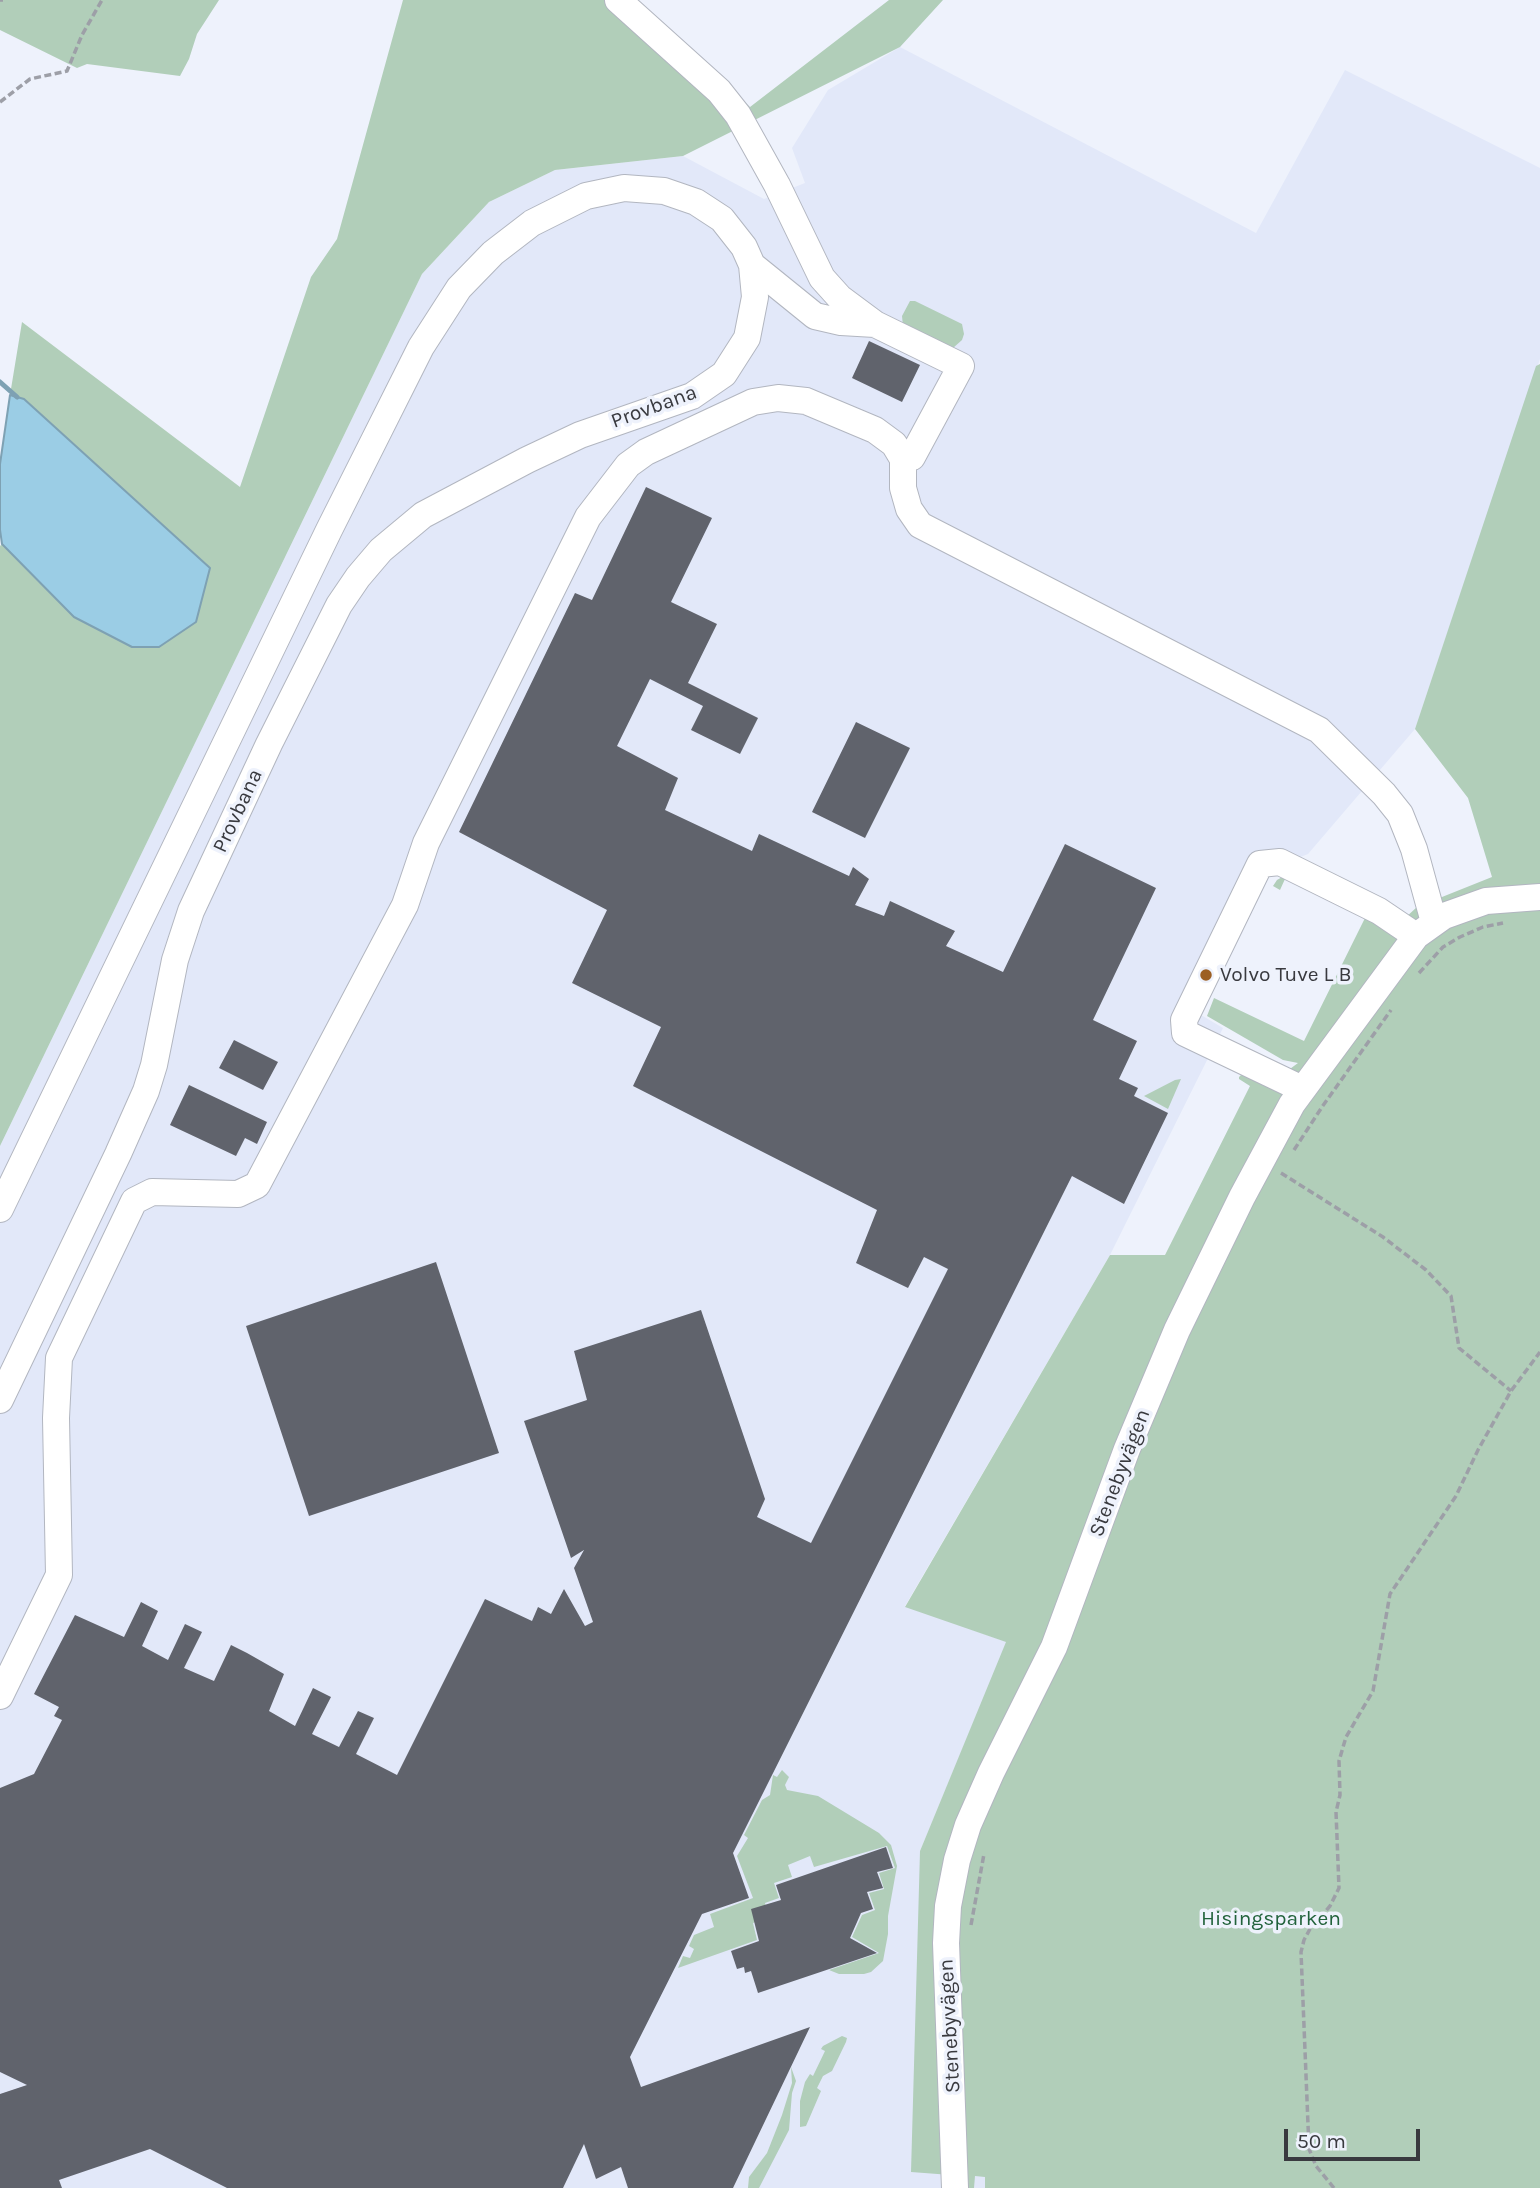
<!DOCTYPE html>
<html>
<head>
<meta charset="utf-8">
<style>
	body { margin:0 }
	#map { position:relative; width:1540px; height:2188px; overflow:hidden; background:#eef2fc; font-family:Karla,sans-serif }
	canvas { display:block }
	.scale { position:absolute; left:1284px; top:2129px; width:136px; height:32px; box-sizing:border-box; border:4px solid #393a3f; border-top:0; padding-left:9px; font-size:21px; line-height:24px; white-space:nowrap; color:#393a3f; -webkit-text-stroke:5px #eef2fc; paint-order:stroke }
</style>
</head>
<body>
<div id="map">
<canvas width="1540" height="2188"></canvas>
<div class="scale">50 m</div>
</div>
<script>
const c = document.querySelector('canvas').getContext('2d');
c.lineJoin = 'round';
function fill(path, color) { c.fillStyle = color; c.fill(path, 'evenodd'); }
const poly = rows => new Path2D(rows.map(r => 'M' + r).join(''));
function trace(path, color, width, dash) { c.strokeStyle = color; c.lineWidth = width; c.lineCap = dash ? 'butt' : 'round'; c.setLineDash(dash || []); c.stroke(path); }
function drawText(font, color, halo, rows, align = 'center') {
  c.font = font + ' Karla,sans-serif'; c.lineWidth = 7; c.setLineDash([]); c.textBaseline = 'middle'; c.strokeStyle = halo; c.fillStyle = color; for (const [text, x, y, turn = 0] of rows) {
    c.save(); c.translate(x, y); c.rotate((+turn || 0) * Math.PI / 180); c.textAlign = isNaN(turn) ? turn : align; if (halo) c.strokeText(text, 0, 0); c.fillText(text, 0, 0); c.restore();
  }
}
const built = poly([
	[900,47,1256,233,1345,70,1540,168,1540,359,1415,729,1308,854,1274,867,1201,1015,1223,1028,1110,1255,905,1606,1007,1642,920,1851,1138,2188,0,2188,0,1146,422,274,489,202,555,170,683,156,764,199,805,183,792,148,828,90]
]);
const green = poly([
	[0,0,219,0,197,34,189,59,180,76,87,64,77,68,0,30],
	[403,0,638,0,750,107,889,0,943,0,900,47,683,156,555,170,489,202,422,274,0,1146,0,546,2,544,74,617,24,399,10,395,22,322,240,487,311,277,337,239],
	[910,301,915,301,962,324,964,334,962,340,953,348,903,326,902,316],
	[1540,364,1540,2188,985,2188,985,2177,975,2176,974,2188,965,2188,964,2176,911,2172,920,1851,1006,1642,905,1607,1110,1255,1165,1255,1250,1086,1239,1079,1239,1077,1242,1074,1271,1083,1298,1063,1283,1060,1207,1016,1214,998,1304,1041,1365,918,1285,879,1280,890,1273,886,1277,880,1284,876,1392,930,1417,907,1492,877,1468,798,1415,729,1536,366],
	[1181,1079,1168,1109,1144,1096,1175,1080],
	[782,1770,789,1777,785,1785,787,1790,818,1796,879,1833,891,1845,897,1866,888,1916,888,1934,883,1961,871,1972,864,1974,839,1974,829,1970,879,1953,852,1937,862,1915,875,1910,869,1893,884,1889,879,1873,895,1868,887,1846,814,1867,810,1856,788,1865,792,1877,774,1883,779,1898,765,1903,768,1917,753,1923,757,1940,678,1968,683,1956,690,1958,694,1949,689,1946,694,1935,714,1927,710,1914,753,1898,737,1856,748,1838,744,1835,762,1800,770,1795,773,1775,777,1777],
	[842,2036,847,2038,846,2042,832,2071,823,2076,817,2088,821,2091,806,2126,800,2127,800,2101,805,2082,810,2074,813,2076,825,2051,821,2049,823,2046],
	[791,2067,796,2081,792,2093,789,2130,759,2188,748,2188,749,2177,767,2153,782,2115,792,2083]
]);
const water = poly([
	[10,395,24,399,210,568,196,622,159,647,132,647,74,617,2,544,0,530,0,464,10,395]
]);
const stream = poly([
	[0,382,17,397]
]);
const building = poly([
	[869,341,920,365,902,402,852,378],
	[646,487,712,518,671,602,717,624,688,683,758,718,740,754,691,730,703,706,650,679,617,746,678,778,665,810,752,851,759,834,849,876,853,867,869,879,855,905,884,916,890,901,955,931,946,946,1003,972,1065,844,1156,888,1093,1020,1137,1041,1119,1079,1138,1088,1134,1096,1168,1113,1124,1204,1072,1176,733,1853,749,1898,702,1914,630,2057,641,2087,810,2027,733,2188,628,2188,621,2167,596,2179,584,2144,563,2188,227,2188,150,2149,59,2180,62,2188,0,2188,0,2094,27,2085,0,2072,0,1788,34,1774,62,1720,54,1716,59,1707,34,1694,75,1615,124,1637,141,1602,158,1611,142,1646,168,1660,185,1624,202,1632,184,1668,214,1681,231,1645,247,1653,284,1674,269,1711,295,1726,313,1688,331,1697,312,1734,339,1747,358,1711,374,1718,356,1754,397,1775,485,1599,532,1621,538,1607,551,1614,564,1589,585,1626,593,1622,574,1568,584,1550,571,1558,524,1421,587,1400,574,1351,701,1310,765,1499,757,1517,811,1543,948,1269,924,1257,908,1288,856,1263,877,1210,633,1086,661,1027,572,983,607,910,459,832,575,593,592,600],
	[856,722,910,748,865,838,812,812],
	[234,1040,278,1062,263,1090,219,1068],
	[189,1085,267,1122,257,1144,245,1138,236,1156,170,1125],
	[436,1262,499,1453,309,1516,246,1326],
	[886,1847,893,1868,877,1872,883,1888,867,1892,873,1909,861,1913,850,1938,877,1953,758,1993,751,1971,745,1973,744,1967,737,1969,731,1951,759,1941,751,1909,781,1900,776,1885]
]);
const path = poly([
	[0,0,3,0],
	[0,102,30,79,67,71,82,35,102,0],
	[1419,973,1443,947,1460,937,1483,927,1503,923],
	[1294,1150,1322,1107,1391,1010],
	[1281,1173,1383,1237,1426,1270,1451,1296,1459,1348,1511,1391],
	[971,1925,984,1854],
	[1334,2188,1316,2166,1309,2149,1301,1952,1304,1940,1310,1929,1330,1906,1339,1888,1336,1812,1340,1795,1339,1761,1346,1737,1373,1691,1390,1594,1456,1496,1478,1450,1511,1391,1540,1352]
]);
const minor = poly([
	[618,0,719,91,738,115,777,185,822,278,840,298,875,324,961,366,912,457,903,459],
	[752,265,815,316,841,322,875,324],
	[1302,1089,1185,1033,1184,1020,1260,864,1280,862,1379,911,1416,936],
	[0,1209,329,530,421,347,459,288,493,253,532,223,586,196,624,188,664,191,696,202,722,219,744,247,752,265,755,297,747,338,724,374,692,396,580,435,527,460,423,515,381,550,358,577,339,605,269,744,191,911,175,960,154,1065,146,1091,118,1154,0,1400],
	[0,1696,59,1575,56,1418,59,1358,134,1201,152,1192,238,1194,257,1185,405,905,426,843,588,517,628,465,646,452,753,402,778,398,806,401,875,430,894,444,903,459,903,488,909,509,920,525,1319,730,1384,794,1400,814,1414,849,1434,922],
	[955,2188,946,1943,948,1906,957,1860,968,1825,991,1773,1054,1647,1127,1449,1177,1330,1242,1197,1292,1104,1416,936,1444,916,1486,901,1540,897]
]);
const markers = [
	[1206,975,7,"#9c5f23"]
];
const streetNames = [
	["Provbana",654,407,-20],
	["Provbana",238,811,-65],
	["Stenebyvägen",1120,1473,-69],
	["Stenebyvägen",950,2026,-93]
];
const poiNames = [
	["Volvo Tuve L B",1220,975]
];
const parkNames = [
	["Hisingsparken",1271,1919]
];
fill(built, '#e2e8f9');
fill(green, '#b1ceb9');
fill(water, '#9bcde5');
trace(water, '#7ea1b3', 2);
trace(stream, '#7ea1b3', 5);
fill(building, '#60636c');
trace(minor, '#b2b6c0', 28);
trace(path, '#9d9fa7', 3.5, [7, 3.5]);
trace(minor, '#fff', 26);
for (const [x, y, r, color] of markers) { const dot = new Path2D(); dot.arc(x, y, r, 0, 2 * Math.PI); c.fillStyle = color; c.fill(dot); trace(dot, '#eef2fc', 2.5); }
drawText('21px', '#393a3f', '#eef2fc', streetNames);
drawText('21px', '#393a3f', '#eef2fc', poiNames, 'left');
drawText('21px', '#21623b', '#eef2fc', parkNames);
</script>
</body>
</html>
